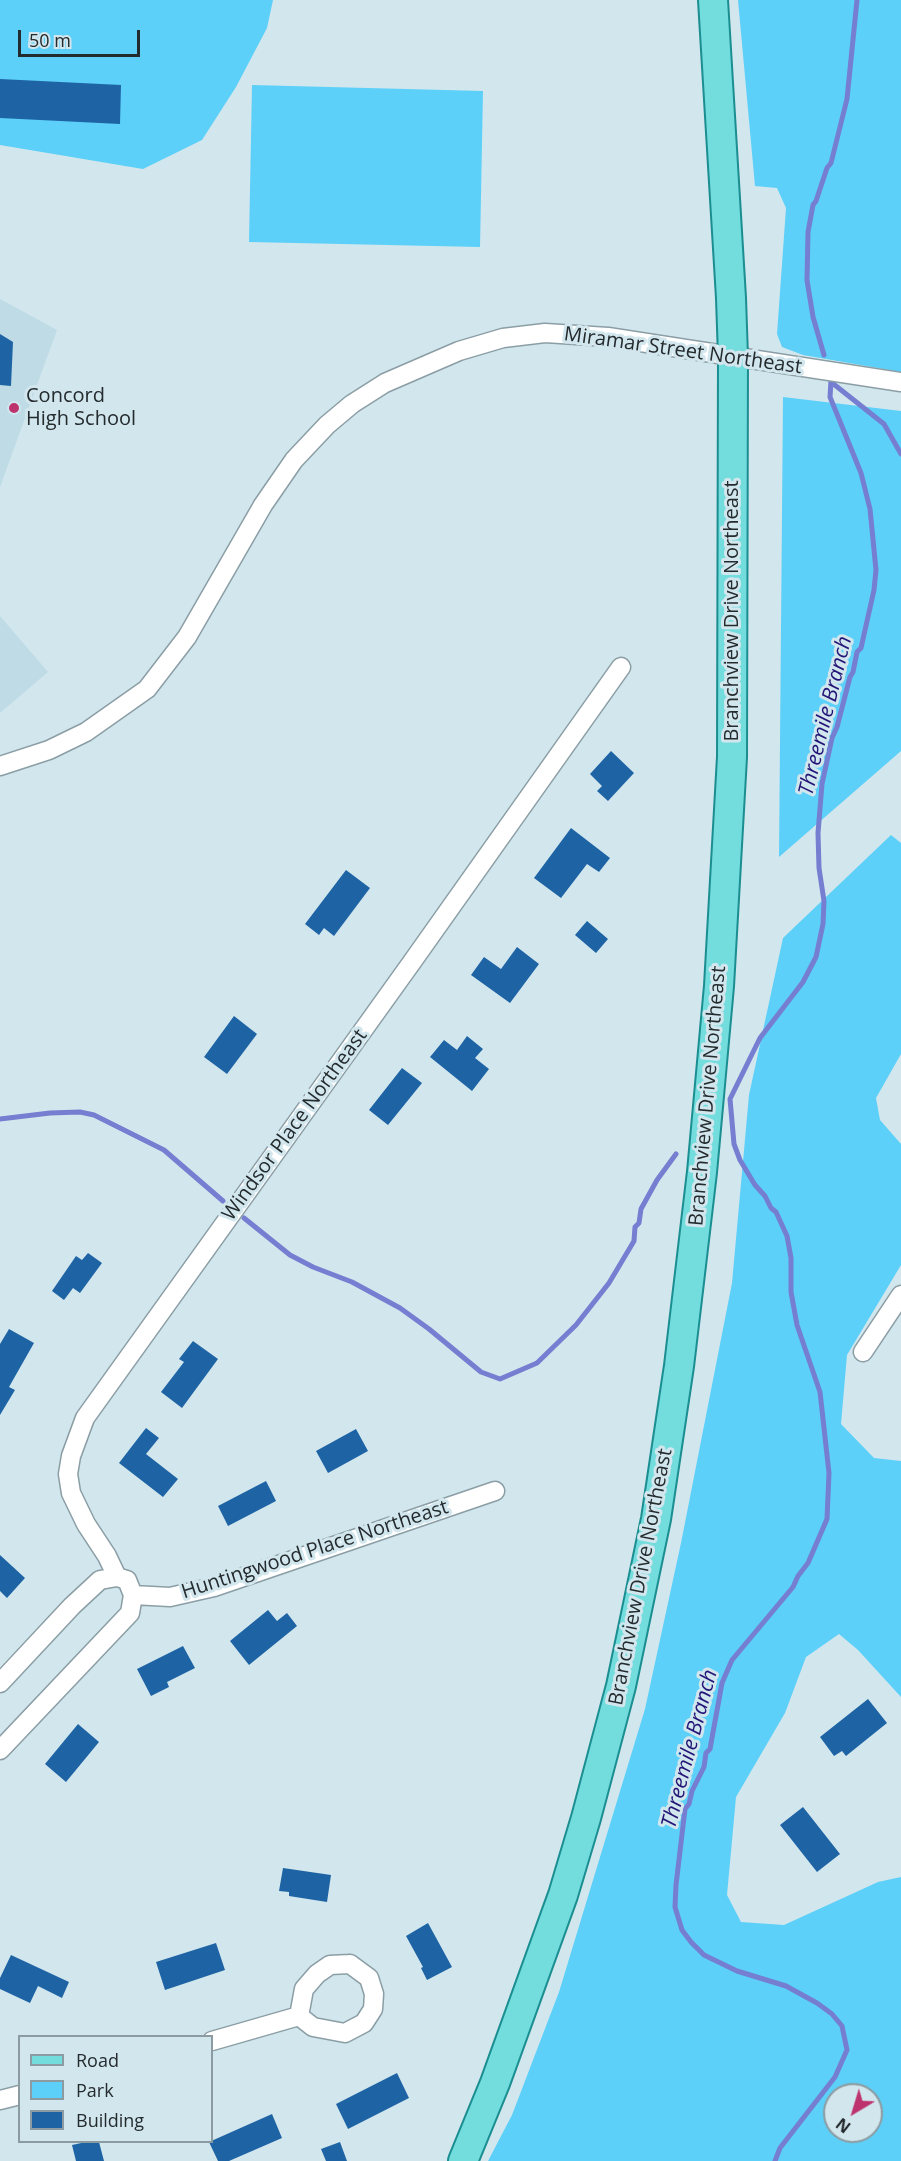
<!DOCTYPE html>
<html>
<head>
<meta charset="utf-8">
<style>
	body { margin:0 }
	#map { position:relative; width:901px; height:2161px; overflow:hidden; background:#d2e6ed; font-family:"Open Sans",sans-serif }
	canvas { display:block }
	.legend { position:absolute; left:18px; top:2035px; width:195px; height:108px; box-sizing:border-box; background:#d2e6ed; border:2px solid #8c9ba1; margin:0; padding:8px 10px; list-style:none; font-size:18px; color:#242b2e }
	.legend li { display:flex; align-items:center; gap:12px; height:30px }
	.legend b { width:30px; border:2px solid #8c9ba1 }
	.north { position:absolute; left:823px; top:2083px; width:60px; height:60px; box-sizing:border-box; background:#d2e6ed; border:2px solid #8c9ba1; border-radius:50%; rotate:218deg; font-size:16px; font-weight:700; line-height:24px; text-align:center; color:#242b2e }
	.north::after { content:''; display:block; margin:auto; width:21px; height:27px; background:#bd336e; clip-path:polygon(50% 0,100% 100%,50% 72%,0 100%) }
	.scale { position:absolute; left:18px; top:30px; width:122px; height:27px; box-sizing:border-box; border:3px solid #242b2e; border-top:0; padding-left:8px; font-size:18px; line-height:21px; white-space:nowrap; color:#242b2e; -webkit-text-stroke:4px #d2e6ed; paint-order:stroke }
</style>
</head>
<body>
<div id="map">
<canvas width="901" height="2161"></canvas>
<ul class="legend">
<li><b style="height:8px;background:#73dcdd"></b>Road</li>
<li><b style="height:16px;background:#5cd0f8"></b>Park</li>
<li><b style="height:16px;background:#1e64a5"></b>Building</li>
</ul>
<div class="north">N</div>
<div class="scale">50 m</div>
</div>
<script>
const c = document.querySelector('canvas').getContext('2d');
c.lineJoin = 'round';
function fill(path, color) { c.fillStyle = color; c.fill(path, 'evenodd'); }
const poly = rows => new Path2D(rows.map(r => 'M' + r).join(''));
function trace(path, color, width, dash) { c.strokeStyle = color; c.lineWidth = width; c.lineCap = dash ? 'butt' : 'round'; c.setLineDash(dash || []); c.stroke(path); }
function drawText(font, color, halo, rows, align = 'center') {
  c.font = font + ' "Open Sans",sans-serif'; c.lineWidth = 6; c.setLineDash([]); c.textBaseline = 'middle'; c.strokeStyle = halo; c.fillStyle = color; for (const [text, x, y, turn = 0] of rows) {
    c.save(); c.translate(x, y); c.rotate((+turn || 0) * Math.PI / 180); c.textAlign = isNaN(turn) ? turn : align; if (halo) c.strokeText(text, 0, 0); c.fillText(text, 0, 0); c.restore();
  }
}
const built = poly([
	[0,299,57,330,0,487],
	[0,616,48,672,0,713]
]);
const green = poly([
	[0,0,273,0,267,28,236,87,202,140,143,169,0,145],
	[738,0,901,0,901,372,803,355,782,347,777,334,786,208,777,188,755,186],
	[252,85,483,91,480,247,249,242],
	[783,397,901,411,901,751,779,857],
	[891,835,901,843,901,1054,876,1098,880,1120,901,1144,901,1265,847,1355,841,1424,874,1458,901,1461,901,1697,858,1650,839,1634,806,1657,785,1713,736,1797,727,1895,741,1922,784,1925,878,1882,901,1877,901,2161,488,2161,512,2115,559,1992,645,1709,681,1543,732,1283,749,1095,783,938],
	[835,2095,871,2095,871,2131,835,2131]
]);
const stream = poly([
	[824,355,813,317,807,280,808,232,813,205,816,201,827,168,831,163,847,99,857,0],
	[831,382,884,424,901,454],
	[0,1119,50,1113,80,1112,94,1115,164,1150,223,1201],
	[244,1218,290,1255,313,1267,352,1282,400,1308,429,1329,481,1372,500,1379,537,1363,576,1325,609,1283,634,1241,635,1227,639,1223,641,1209,657,1180,676,1154],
	[775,2161,780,2148,835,2077,847,2050,842,2026,832,2014,817,2003,786,1986,737,1971,704,1955,691,1942,682,1930,675,1907,676,1885,685,1809,689,1804,692,1791,704,1767,706,1753,710,1749,722,1683,732,1660,793,1587,798,1576,808,1563,827,1519,829,1473,820,1392,797,1325,791,1292,791,1258,787,1236,776,1212,771,1208,765,1196,755,1185,740,1160,734,1144,730,1099,760,1038,803,982,816,957,823,924,824,901,819,868,818,833,822,784,832,738,837,727,850,677,853,672,857,652,861,648,874,590,876,570,870,509,861,473,830,397,831,381]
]);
const building = poly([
	[0,79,121,85,120,124,0,118],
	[0,334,13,342,11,386,0,385],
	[611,751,634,773,608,801,597,791,602,786,590,774],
	[571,828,610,858,599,872,587,864,561,898,534,878],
	[346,870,370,888,334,936,324,928,319,935,305,924],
	[587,921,608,939,596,953,575,935],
	[517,947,539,964,510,1003,471,975,484,957,501,969],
	[234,1016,257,1034,227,1074,204,1057],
	[467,1036,483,1049,475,1058,489,1069,472,1091,430,1057,444,1040,457,1050],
	[402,1068,422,1083,388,1125,369,1110],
	[88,1253,102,1263,80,1293,73,1288,64,1300,52,1291,76,1256,82,1260],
	[9,1329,34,1343,9,1387,15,1390,0,1415,0,1344],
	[193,1341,218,1359,182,1408,161,1392,184,1362,179,1359],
	[146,1428,159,1438,146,1454,178,1479,163,1497,119,1463],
	[356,1429,368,1451,328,1473,316,1451],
	[266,1481,276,1501,228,1526,218,1506],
	[0,1555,25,1578,7,1598,0,1591],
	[268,1610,277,1621,287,1613,297,1626,249,1665,230,1641],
	[183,1646,195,1668,167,1682,169,1687,151,1696,137,1669],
	[868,1699,887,1723,846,1756,842,1751,834,1756,820,1737],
	[78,1724,99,1742,66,1782,45,1764],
	[803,1807,840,1854,817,1872,780,1825],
	[283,1868,331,1875,327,1902,289,1896,289,1892,279,1891],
	[428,1923,452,1967,427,1980,421,1968,423,1967,406,1936],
	[216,1943,225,1970,165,1990,156,1962],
	[11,1955,69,1982,62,1998,38,1986,30,2003,0,1989,0,1978],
	[397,2073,409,2098,348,2129,336,2104],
	[272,2114,282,2138,229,2161,218,2161,209,2142],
	[86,2142,99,2142,104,2161,76,2161,72,2145],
	[340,2142,347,2161,326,2161,321,2149]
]);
const street = poly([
	[0,766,49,750,86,732,147,689,187,637,263,505,294,460,327,425,352,404,385,383,459,351,503,338,545,333,608,337,901,382],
	[863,1352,901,1295],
	[133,1595,170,1597,214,1587,495,1491],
	[0,1683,72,1606,100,1580,117,1577],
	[0,1750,130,1613,133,1595,127,1580,117,1577,107,1556,86,1524,71,1493,68,1474,71,1456,85,1418,412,962,621,667],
	[350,1964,369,1978,374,1994,373,2009,364,2023,345,2033,313,2027,299,2016,304,1989,317,1974,330,1965,350,1964],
	[212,2041,299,2016],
	[0,2100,20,2095]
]);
const primary = poly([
	[463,2161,495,2083,563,1895,586,1818,621,1686,656,1519,679,1366,702,1172,719,986,732,757,733,357,731,298,713,0]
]);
const markers = [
	[14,408,6,"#bd336e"]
];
const streetNames = [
	["Miramar Street Northeast",683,351,8],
	["Branchview Drive Northeast",732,611,-90],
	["Branchview Drive Northeast",708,1096,-85],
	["Windsor Place Northeast",295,1125,-54],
	["Huntingwood Place Northeast",315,1550,-18],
	["Branchview Drive Northeast",641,1577,-79]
];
const poiNames = [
	["Concord",26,396],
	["High School",26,419]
];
const waterNames = [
	["Threemile Branch",826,716,-76],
	["Threemile Branch",690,1749,-75]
];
fill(built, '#bedbe6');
fill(green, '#5cd0f8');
trace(stream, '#757ed0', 5);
fill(building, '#1e64a5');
trace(street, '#8b9ea5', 21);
trace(primary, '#1b8e91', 32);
trace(street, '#fff', 18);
trace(primary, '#73dcdd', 28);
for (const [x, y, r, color] of markers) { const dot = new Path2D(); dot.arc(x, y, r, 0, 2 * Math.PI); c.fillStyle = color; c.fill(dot); trace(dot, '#d2e6ed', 2); }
drawText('20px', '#242b2e', '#d2e6ed', streetNames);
drawText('20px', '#242b2e', '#d2e6ed', poiNames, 'left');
drawText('italic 21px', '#231577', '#d2e6ed', waterNames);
</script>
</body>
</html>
